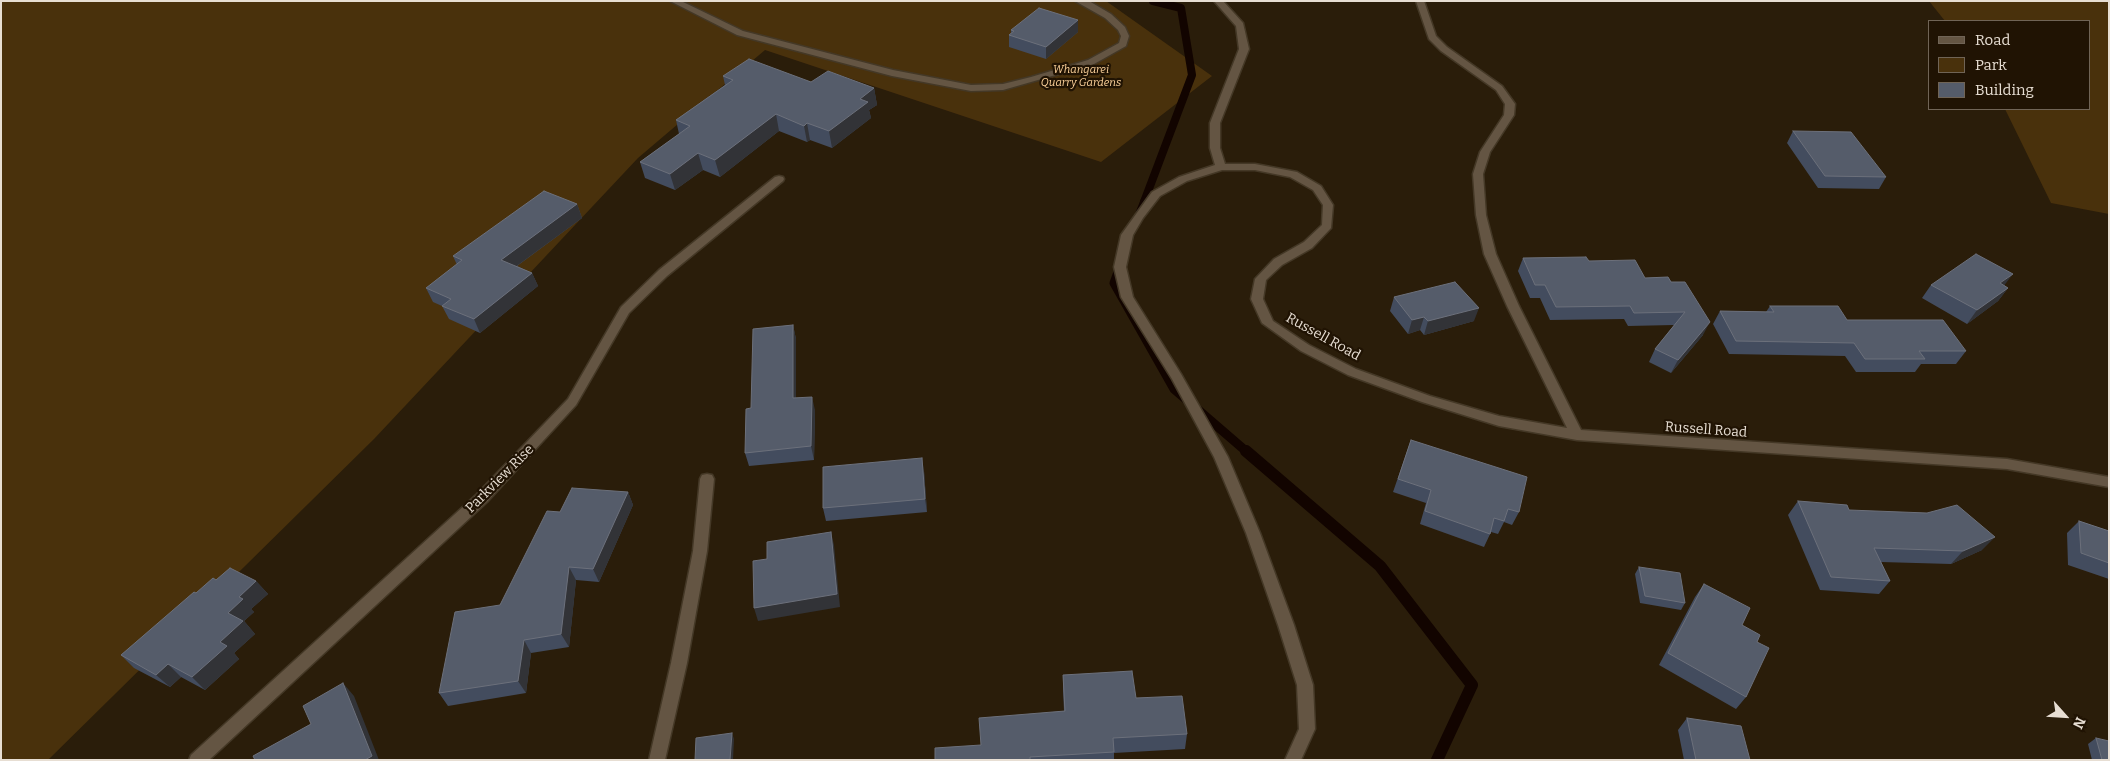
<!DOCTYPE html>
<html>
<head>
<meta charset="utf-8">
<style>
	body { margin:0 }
	#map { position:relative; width:2110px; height:761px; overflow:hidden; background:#2a1d0a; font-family:Bitter,serif }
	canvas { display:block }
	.frame { position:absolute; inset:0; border:2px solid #e7ded3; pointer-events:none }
	.legend { position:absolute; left:1928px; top:20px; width:162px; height:90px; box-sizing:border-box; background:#201303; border:1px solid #706456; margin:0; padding:6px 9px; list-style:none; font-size:15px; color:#e7ded3 }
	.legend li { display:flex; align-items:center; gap:10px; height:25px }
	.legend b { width:25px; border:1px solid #706456 }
	.north { position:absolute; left:2040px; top:691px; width:50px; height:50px; -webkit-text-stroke:4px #201303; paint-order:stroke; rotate:116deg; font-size:14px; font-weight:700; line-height:20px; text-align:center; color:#e7ded3 }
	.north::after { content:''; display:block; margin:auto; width:18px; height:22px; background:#e7ded3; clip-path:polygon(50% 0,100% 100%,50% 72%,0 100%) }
</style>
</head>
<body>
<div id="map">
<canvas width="2110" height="761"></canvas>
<div class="frame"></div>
<ul class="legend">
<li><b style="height:6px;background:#645543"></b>Road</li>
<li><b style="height:14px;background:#49310c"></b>Park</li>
<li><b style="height:14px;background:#555c6a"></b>Building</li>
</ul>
<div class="north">N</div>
</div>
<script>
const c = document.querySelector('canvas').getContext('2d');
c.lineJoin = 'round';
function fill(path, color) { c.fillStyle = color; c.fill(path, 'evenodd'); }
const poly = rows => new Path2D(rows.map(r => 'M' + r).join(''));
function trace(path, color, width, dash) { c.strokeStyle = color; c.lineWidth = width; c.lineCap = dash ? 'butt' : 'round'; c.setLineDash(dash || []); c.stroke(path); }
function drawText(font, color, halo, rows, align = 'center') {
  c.font = font + ' Bitter,serif'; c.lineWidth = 4.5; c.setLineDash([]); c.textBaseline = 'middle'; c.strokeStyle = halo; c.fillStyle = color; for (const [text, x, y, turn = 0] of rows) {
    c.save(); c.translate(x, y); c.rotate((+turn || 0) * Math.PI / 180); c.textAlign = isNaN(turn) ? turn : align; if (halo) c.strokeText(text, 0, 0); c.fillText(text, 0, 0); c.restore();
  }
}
const green = poly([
	[1,1,1106,1,1212,76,1101,162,765,50,638,158,374,439,48,760,1,760],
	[1929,1,2109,1,2109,214,2051,203,2005,109,2089,109,2089,21,1945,21]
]);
const streamFar2 = poly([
	[1144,202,1192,75,1181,8,1153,1]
]);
const streamFar1 = poly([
	[1139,216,1145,201],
	[1121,264,1114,283,1174,389,1247,452]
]);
const stream = poly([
	[1246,451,1380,566,1472,685,1437,760]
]);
const minor = poly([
	[670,1,681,1,743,31,893,70,971,85,1003,84,1031,77,1088,60,1119,43,1121,36,1118,30,1105,18,1075,1,1089,1,1111,14,1125,27,1129,36,1126,46,1094,64,1003,90,971,91,892,76,737,35,670,1],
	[1214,1,1223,1,1243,23,1249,49,1220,123,1220,148,1225,164,1255,164,1297,172,1321,186,1333,205,1331,228,1312,248,1282,265,1266,280,1263,299,1273,321,1309,345,1356,369,1430,396,1499,416,1567,428,1507,306,1484,254,1476,215,1473,174,1480,152,1504,115,1505,104,1496,90,1441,51,1429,39,1416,1,1424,1,1436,36,1447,47,1502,86,1515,104,1514,115,1490,152,1483,174,1486,215,1496,254,1519,306,1581,430,2007,459,2109,477,2109,487,2007,469,1577,440,1499,426,1422,402,1348,375,1301,351,1262,323,1251,299,1255,279,1274,259,1304,242,1322,225,1323,205,1313,190,1290,177,1255,170,1222,170,1187,181,1160,196,1143,218,1133,235,1126,267,1133,297,1181,374,1228,457,1260,533,1294,625,1313,685,1315,729,1301,760,1285,760,1299,729,1297,685,1278,625,1246,533,1214,457,1172,379,1121,297,1114,267,1121,235,1152,192,1179,177,1215,165,1210,148,1210,123,1239,49,1236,26,1214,1],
	[779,176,783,177,784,179,783,181,667,276,629,313,576,405,487,502,209,760,189,760,191,755,477,494,568,399,621,307,659,270,775,177,779,176],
	[707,474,712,475,714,479,707,551,687,663,665,760,649,760,671,663,693,551,700,479,702,475,707,474]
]);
const wall = poly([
	[1078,20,1078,32,1046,59,1009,47,1009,35,1011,33,1011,30],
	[723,76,811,82,874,88,877,105,869,110,871,118,832,148,810,140,807,142,779,131,720,177,703,170,675,190,645,178,640,162,679,134,676,120,725,85],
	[1793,131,1886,177,1879,189,1818,188,1787,143],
	[577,204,582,218,517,266,532,273,538,286,480,333,449,319,442,306,433,302,426,288,457,265,453,256],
	[1523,258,1589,261,1645,278,1668,277,1703,335,1671,373,1649,362,1655,349,1674,325,1628,326,1624,319,1550,320,1540,298,1530,298,1518,271],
	[1931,285,2004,285,2008,288,1998,301,1967,324,1922,298],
	[1394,297,1474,321,1424,335,1420,330,1408,334,1390,311],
	[1770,306,1847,320,1966,351,1956,364,1921,364,1915,372,1856,372,1845,356,1729,354,1713,324,1720,311,1766,312],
	[793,325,796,339,796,398,815,410,814,460,749,466,745,453,751,408],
	[1411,440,1519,512,1512,525,1504,522,1498,534,1491,532,1484,547,1420,524,1426,503,1393,492],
	[924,471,927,512,826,521,823,508],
	[628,492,633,505,599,582,576,580,569,647,531,653,526,693,448,706,439,693,500,605,560,512],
	[1798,501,1849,510,1982,550,1951,564,1881,562,1890,581,1879,594,1820,590,1788,515],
	[2079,521,2109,531,2109,579,2068,565,2067,533],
	[1639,567,1685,603,1681,610,1640,603,1635,574],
	[216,580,256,581,268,594,251,609,254,612,244,621,255,634,234,653,239,659,205,690,181,677,170,687,134,668,121,655,196,593],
	[1704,584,1757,642,1746,697,1736,709,1659,665,1695,597],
	[1063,675,1136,698,1187,734,1185,749,1114,753,1114,760,935,760,981,745,1064,711,1063,690],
	[1687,718,1750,760,1684,760,1678,730],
	[2096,738,2109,760,2092,760,2088,744]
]);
const shadedWall = poly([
	[1078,20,1078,32,1046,59,1046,47],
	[874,88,877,105,869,110,871,118,832,148,829,131,860,99],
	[776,114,779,131,720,177,715,160],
	[807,123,810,140,807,142,804,126],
	[698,153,703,170,675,190,670,174],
	[577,204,582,218,507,273,501,260],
	[532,273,538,286,480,333,474,319],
	[2013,274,2003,287,2000,283],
	[2008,288,1998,301,1967,324,1977,310],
	[1479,308,1474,321,1424,335,1428,321],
	[1424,317,1420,330,1408,334,1412,320],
	[1710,322,1703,335,1671,373,1678,360],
	[793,325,796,339,796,412,793,398],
	[812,397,815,410,814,460,811,446],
	[922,458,924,471,927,512,925,499],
	[628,492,633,505,599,582,593,569],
	[831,532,834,545,840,607,758,621,754,608],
	[1995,537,1982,550,1951,564,1963,551],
	[569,567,576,580,569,647,561,634],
	[256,581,268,594,251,609,254,612,244,621,255,634,234,653,239,659,205,690,192,677,220,642,228,613,239,597],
	[524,640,531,653,526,693,518,681],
	[168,664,181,677,170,687,156,675],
	[343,683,354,696,379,760,365,760],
	[732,733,734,739,733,760,730,760]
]);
const building = poly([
	[1039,8,1078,20,1046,47,1009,35,1014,31,1011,30,1039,8],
	[749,59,811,82,828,71,874,88,860,99,868,102,829,131,807,123,804,126,776,114,715,160,698,153,670,174,640,162,690,126,676,120,733,80,723,76,749,59],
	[1793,131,1851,132,1886,177,1825,176,1793,131],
	[544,191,577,204,501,260,532,273,474,319,442,306,451,299,426,288,462,260,453,256,544,191],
	[1976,254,2013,274,2000,283,2008,288,1977,310,1931,285,1976,254],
	[1586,257,1589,261,1635,260,1645,278,1668,277,1671,282,1685,282,1710,322,1678,360,1655,349,1685,312,1634,313,1630,306,1556,307,1545,285,1535,285,1523,258,1586,257],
	[1455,282,1479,308,1428,321,1424,317,1412,320,1394,297,1455,282],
	[1770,306,1838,306,1847,320,1943,320,1966,351,1919,351,1925,359,1865,359,1854,343,1736,341,1720,311,1774,312,1770,306],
	[793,325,793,398,812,397,811,446,745,453,746,409,751,408,753,329,793,325],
	[1411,440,1527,477,1519,512,1508,509,1504,521,1494,518,1490,534,1425,511,1431,490,1398,479,1411,440],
	[922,458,925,499,823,508,823,467,922,458],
	[572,488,628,492,593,569,569,567,561,634,524,640,518,681,439,693,455,612,500,605,547,511,560,512,572,488],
	[1798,501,1847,505,1849,510,1927,513,1957,505,1995,537,1963,551,1874,548,1890,581,1831,577,1798,501],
	[2079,521,2109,531,2109,563,2081,553,2079,521],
	[831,532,837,594,754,608,753,561,767,559,767,542,831,532],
	[1639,567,1680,573,1685,603,1645,596,1639,567],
	[230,568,256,581,239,597,243,599,228,613,243,621,220,642,227,646,192,677,168,664,156,675,121,655,194,592,196,593,213,578,216,580,230,568],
	[1704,584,1750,608,1742,625,1760,635,1757,642,1769,648,1746,697,1668,653,1704,584],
	[1132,671,1136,698,1182,696,1187,734,1113,738,1114,752,1030,757,1030,760,935,760,935,748,981,745,979,718,1065,711,1063,675,1132,671],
	[343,683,372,756,365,760,255,760,253,756,311,724,303,706,343,683],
	[1687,718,1741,726,1750,760,1696,760,1687,718],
	[732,733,730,760,695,760,696,738,732,733],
	[2096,738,2109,741,2109,760,2102,760,2096,738]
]);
const farParknames = [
	["Whangarei",1081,70],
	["Quarry Gardens",1081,83]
];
const streetNames = [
	["Russell Road",1323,337,29],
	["Russell Road",1706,430,4],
	["Parkview Rise",500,479,-45]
];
fill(green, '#49310c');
trace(streamFar2, '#120400', 8);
trace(streamFar1, '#120400', 9);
trace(stream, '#120400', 12);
trace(minor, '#443826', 3);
fill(minor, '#645543');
fill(wall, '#434c5e');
fill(shadedWall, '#323337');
fill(building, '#555c6a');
trace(building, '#6c707b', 1);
drawText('italic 11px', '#fdd29b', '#201303', farParknames);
drawText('14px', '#e7ded3', '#201303', streetNames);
</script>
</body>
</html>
